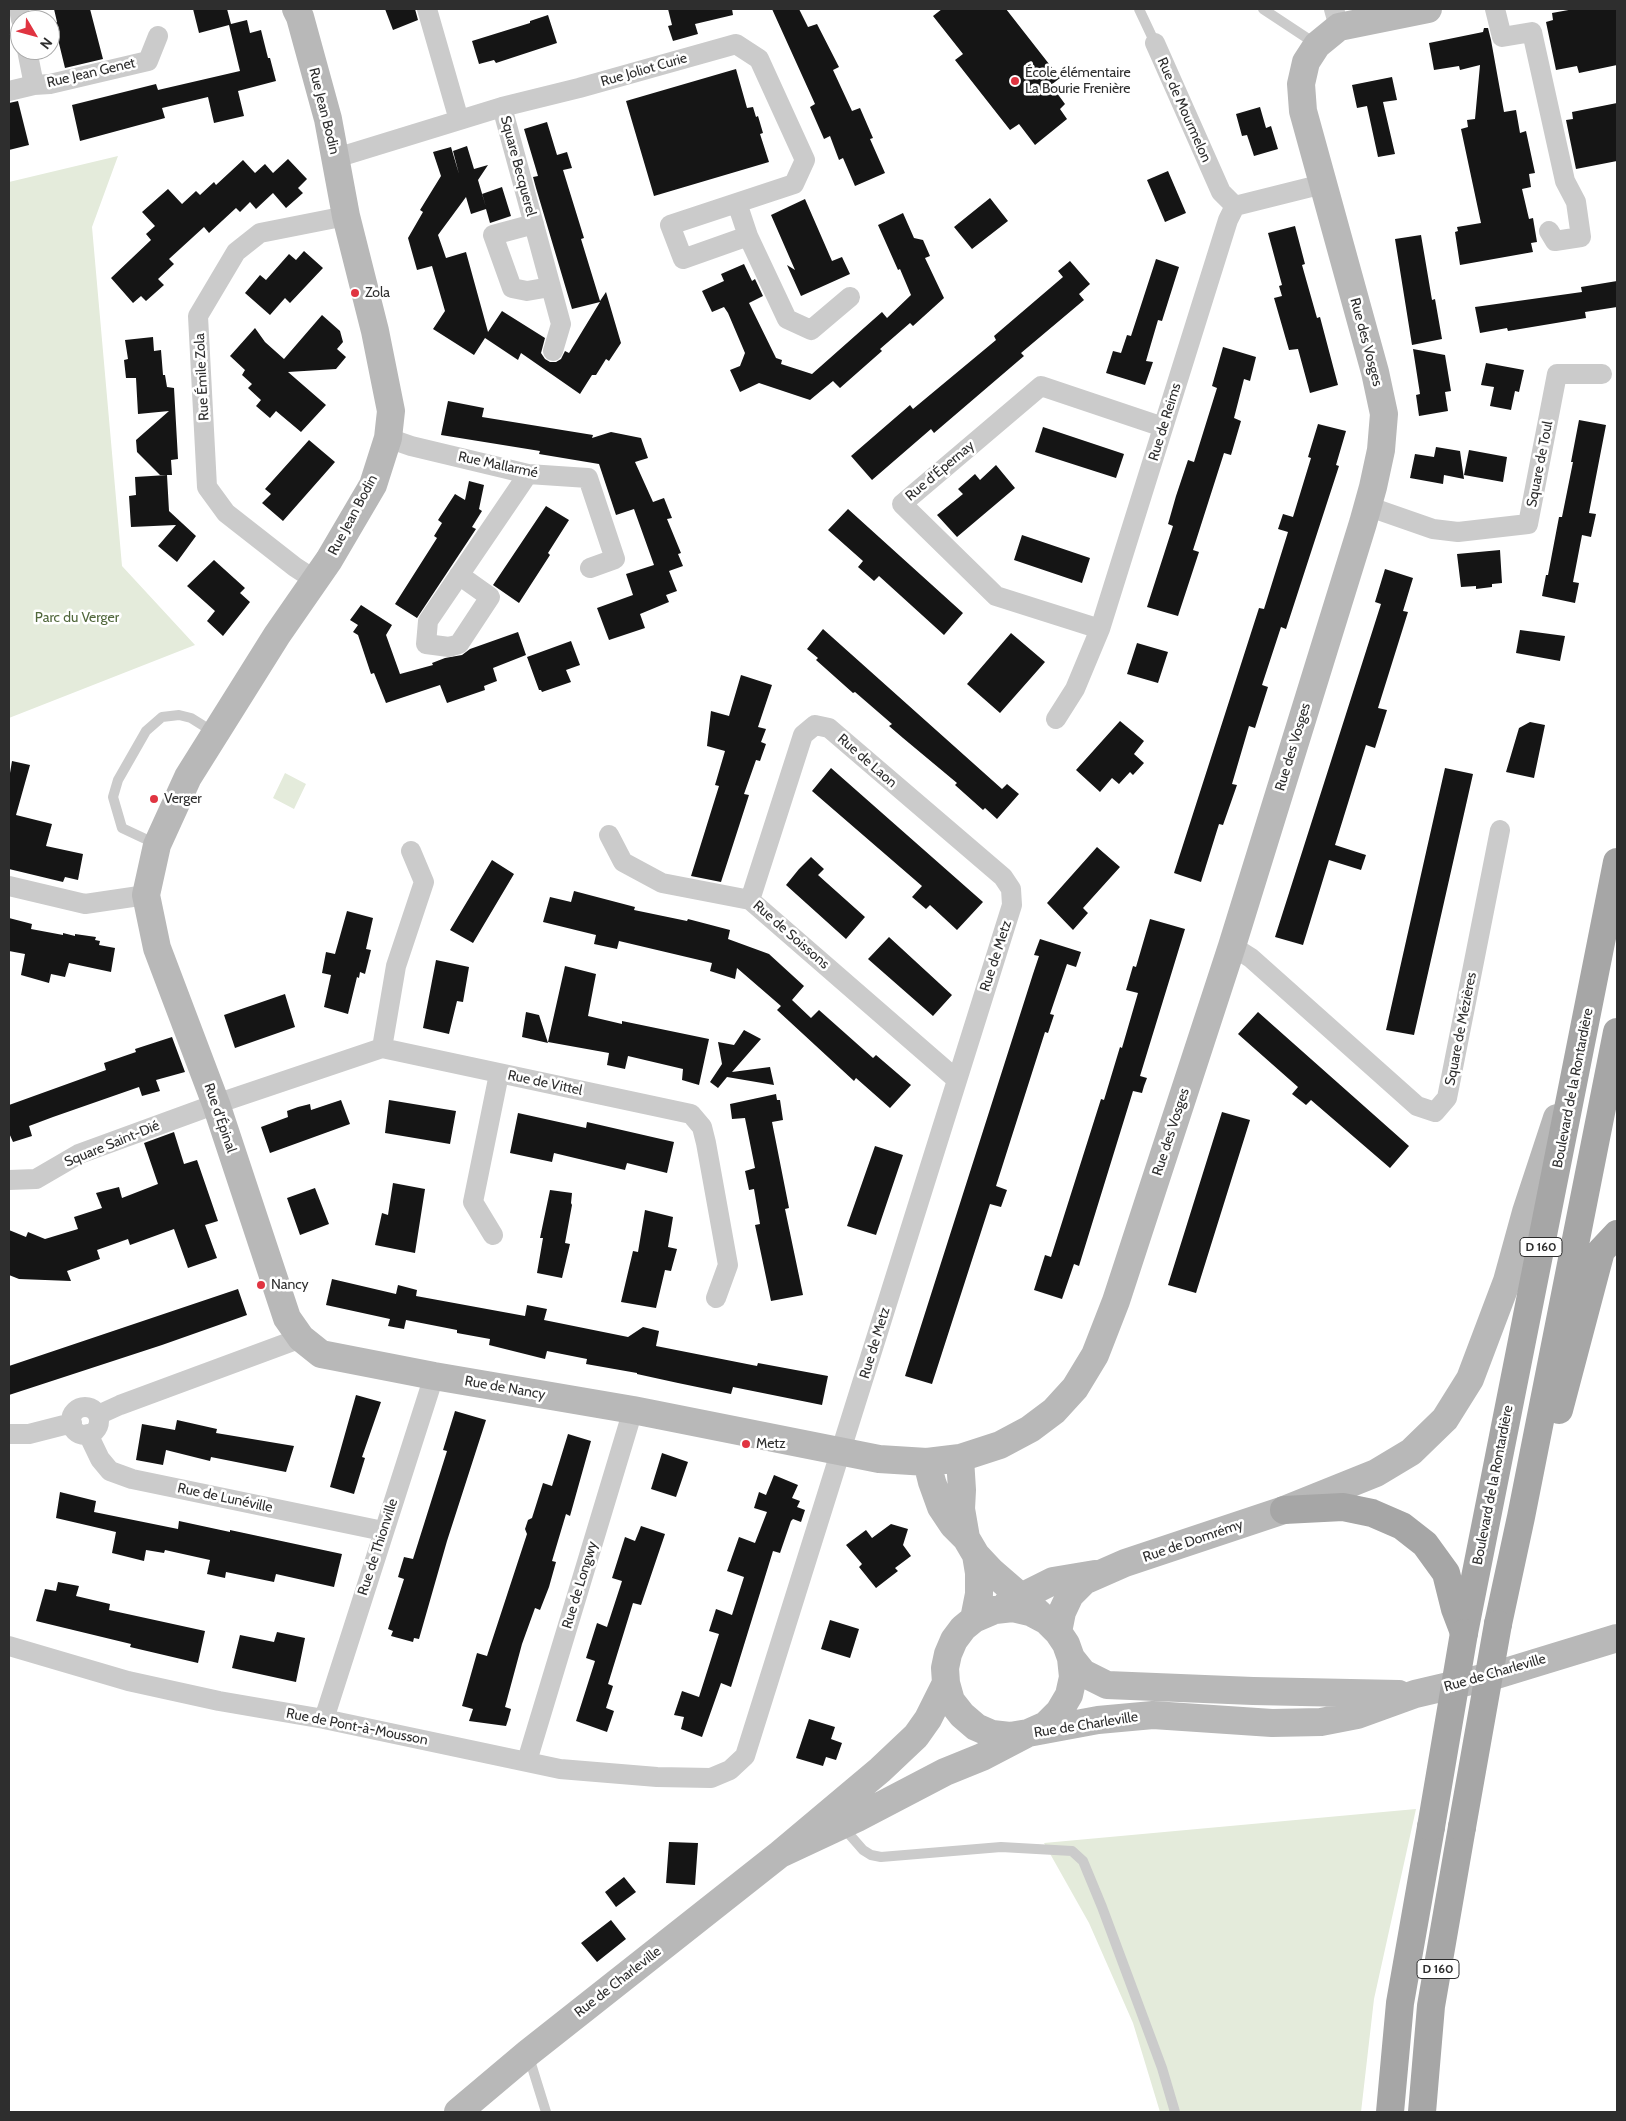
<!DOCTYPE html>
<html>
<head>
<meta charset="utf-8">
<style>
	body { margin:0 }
	#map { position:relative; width:1626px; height:2121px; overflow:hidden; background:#fff; font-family:Cabin,sans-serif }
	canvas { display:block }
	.frame { position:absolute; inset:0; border:10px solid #2e2e2e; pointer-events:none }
	.north { position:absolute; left:10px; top:10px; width:50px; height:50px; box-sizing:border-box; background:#fff; border:1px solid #ababab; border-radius:50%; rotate:127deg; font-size:14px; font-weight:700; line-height:20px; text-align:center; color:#2e2e2e }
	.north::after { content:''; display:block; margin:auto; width:18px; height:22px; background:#e03441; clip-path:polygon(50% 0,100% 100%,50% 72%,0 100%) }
</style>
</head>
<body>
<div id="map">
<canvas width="1626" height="2121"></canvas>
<div class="frame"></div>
<div class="north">N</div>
</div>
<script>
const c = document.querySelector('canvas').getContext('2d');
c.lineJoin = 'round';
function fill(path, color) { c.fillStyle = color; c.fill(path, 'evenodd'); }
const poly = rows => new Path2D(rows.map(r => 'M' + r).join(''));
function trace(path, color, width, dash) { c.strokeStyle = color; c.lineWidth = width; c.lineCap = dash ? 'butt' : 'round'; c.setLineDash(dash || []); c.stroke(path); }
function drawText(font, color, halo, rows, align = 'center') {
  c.font = font + ' Cabin,sans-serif'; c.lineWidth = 5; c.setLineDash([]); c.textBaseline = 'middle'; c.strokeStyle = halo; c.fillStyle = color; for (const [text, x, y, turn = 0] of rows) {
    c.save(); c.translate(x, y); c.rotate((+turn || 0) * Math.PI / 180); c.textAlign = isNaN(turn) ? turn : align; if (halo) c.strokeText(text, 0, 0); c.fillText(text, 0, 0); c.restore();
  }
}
const green = poly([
	[118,156,92,227,122,566,195,645,9,718,9,182],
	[285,773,306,784,294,809,273,798],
	[1416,1809,1374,1999,1361,2112,1160,2112,1133,2023,1089,1923,1044,1843]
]);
const building = poly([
	[54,9,90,9,103,59,65,68,54,23,57,22],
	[193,9,227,9,231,24,247,20,250,33,261,30,268,58,270,58,276,81,238,91,244,116,214,123,208,97,162,108,165,118,80,141,72,105,156,84,158,90,240,71,229,25,199,33],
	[385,9,415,9,418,20,393,30],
	[668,9,732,9,733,15,695,24,698,34,673,41,668,26,672,25],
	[772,9,799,9,808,27,817,24,839,67,833,70,852,111,860,108,873,138,870,139,885,173,855,186,843,158,839,160,830,136,824,139,810,107,815,104],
	[942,9,1006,9,1060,78,1051,85,1065,104,1060,109,1067,119,1035,145,1019,124,1010,130,955,60,963,54,933,16],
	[1574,9,1617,9,1617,65,1579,73,1577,66,1556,70,1546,22,1553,20,1552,13],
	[548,15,557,43,496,63,494,60,479,64,472,41,530,23,530,21],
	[1484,28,1488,28,1491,40,1504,112,1516,110,1520,133,1526,131,1535,173,1529,174,1531,187,1522,189,1529,219,1533,218,1537,242,1531,243,1533,252,1460,265,1455,232,1458,231,1457,227,1481,223,1461,129,1468,127,1467,120,1475,119,1480,65,1460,70,1459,66,1434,70,1429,43,1483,32],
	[736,69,747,108,753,107,756,117,758,116,763,133,760,134,769,162,654,196,626,101],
	[1392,77,1397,100,1383,102,1395,154,1378,157,1367,106,1357,108,1352,85],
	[18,101,29,145,9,150,9,103],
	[1617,103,1617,161,1576,169,1566,120,1573,119,1572,112],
	[1260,107,1266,128,1271,126,1278,149,1254,156,1247,135,1242,136,1236,114],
	[547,122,557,155,567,152,572,168,563,170,584,238,581,239,600,301,606,292,621,343,609,361,606,359,596,375,592,375,580,394,521,353,518,360,485,338,474,355,433,329,445,311,432,266,417,270,408,238,423,212,420,210,441,176,433,152,451,147,459,174,453,151,467,146,474,169,488,165,478,180,486,207,482,194,502,187,511,216,490,223,486,209,471,214,466,197,438,235,446,258,466,252,488,332,502,311,545,338,541,353,545,359,550,362,556,362,561,359,565,351,569,353,600,302,572,309,536,188,533,177,538,176,524,129],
	[288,159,307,179,298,188,303,193,286,208,273,193,256,209,250,202,240,212,236,208,209,233,204,227,169,259,174,264,158,279,164,285,146,301,141,296,133,303,111,278,151,240,146,234,155,226,142,212,168,189,182,204,196,191,200,195,214,182,216,185,243,160,255,173,265,164,273,173],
	[1168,171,1186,213,1165,222,1147,180],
	[990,198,1008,221,972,249,954,227],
	[805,199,832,261,842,257,850,274,801,296,787,265,795,270,771,215],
	[903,213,914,238,923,240,930,256,925,258,944,298,913,326,910,323,880,349,882,351,840,388,833,381,810,400,759,383,740,392,730,370,740,366,745,353,728,313,724,307,712,312,702,291,724,281,721,274,744,264,752,281,755,279,763,296,749,303,776,358,782,360,781,364,812,374,882,312,887,318,911,295,900,269,898,270,878,225],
	[1295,226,1305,264,1302,265,1317,318,1320,317,1338,385,1310,393,1298,349,1289,350,1274,298,1282,296,1279,286,1282,285,1268,233],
	[1421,235,1432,300,1435,299,1442,339,1412,345,1395,239],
	[304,251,323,268,290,303,285,298,270,315,245,293,260,275,266,280,289,254,296,260],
	[1156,259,1179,267,1162,321,1158,320,1146,361,1153,362,1145,385,1106,373,1113,351,1121,353,1127,335,1131,336],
	[1070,261,1090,284,1079,294,1084,300,1021,353,1024,356,934,433,931,429,872,480,851,456,910,405,913,409,996,340,994,336,1063,277,1058,271],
	[1617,281,1617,307,1585,312,1586,318,1508,331,1507,328,1480,333,1475,307,1582,292,1581,287],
	[322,315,340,331,343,342,337,349,346,357,336,369,288,372,326,405,301,432,276,411,270,418,256,406,261,400,248,388,252,384,242,375,245,370,230,356,255,328,265,342,284,359],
	[153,337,154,351,161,350,163,375,165,375,167,387,174,388,178,459,171,460,172,475,160,475,137,452,136,440,169,411,138,414,136,378,126,378,124,360,128,359,125,340],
	[1223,347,1256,357,1250,381,1244,379,1234,418,1241,421,1231,455,1224,453,1193,550,1199,552,1178,616,1147,607,1173,526,1168,524,1176,496,1188,460,1194,462,1217,388,1212,386],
	[1413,349,1445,355,1451,391,1445,392,1448,411,1419,416,1416,395,1420,394],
	[1486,363,1524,370,1519,392,1515,391,1511,410,1490,406,1494,387,1481,385],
	[448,401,484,408,482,417,593,435,592,438,611,432,641,438,648,458,635,462,653,502,664,498,672,518,667,519,681,553,678,554,683,566,669,571,677,591,666,595,669,602,640,614,645,628,609,640,597,608,633,595,626,574,654,565,634,509,616,515,599,464,539,454,540,451,441,435],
	[1579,420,1606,425,1589,513,1596,514,1591,537,1582,535,1573,582,1579,583,1575,603,1542,596,1546,575,1548,575,1559,517,1562,517,1573,462,1571,462],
	[1318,424,1346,431,1336,465,1339,466,1286,629,1281,627,1262,685,1268,687,1255,728,1249,726,1232,784,1237,785,1223,825,1219,824,1201,882,1174,873,1259,608,1264,609,1288,532,1278,529,1283,514,1293,517,1311,458,1308,457],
	[1043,427,1124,454,1116,478,1035,452],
	[309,440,335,462,283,521,262,503,271,494,265,489],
	[1436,447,1460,451,1464,479,1444,475,1443,484,1410,478,1415,454,1434,457],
	[1469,450,1507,457,1503,482,1464,475],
	[996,465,1015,488,957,537,937,515,963,494,958,489,975,474,980,480],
	[167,475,169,511,196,536,177,562,158,546,176,525,131,527,129,496,136,495,135,477],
	[469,481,484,485,479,509,482,511,472,527,476,529,417,618,395,604,437,538,434,536,442,523,438,520,455,494,465,500],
	[546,506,569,520,548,553,550,555,519,603,493,585],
	[848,509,963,613,944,635,879,576,874,581,858,567,863,561,828,530],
	[1022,535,1090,558,1082,583,1014,560],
	[1500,550,1502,583,1492,584,1492,587,1476,589,1476,586,1461,587,1457,554],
	[214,560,245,588,240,593,250,602,223,636,207,621,215,611,187,586],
	[1385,569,1413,578,1403,611,1408,612,1378,708,1387,710,1375,748,1366,745,1335,845,1366,855,1361,870,1329,860,1303,945,1275,937,1381,604,1375,602],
	[361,605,392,625,386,635,400,674,433,665,432,663,445,658,462,655,470,649,518,632,526,655,493,668,497,681,484,686,485,690,447,703,440,685,386,703,374,673,371,674,358,635,353,632,358,625,350,620],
	[823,629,1002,789,1007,784,1019,794,997,819,985,808,983,810,955,785,957,783,903,738,889,726,892,724,855,692,853,693,816,660,818,658,807,649],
	[1520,630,1565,636,1560,661,1516,653],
	[1011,633,1045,662,1000,713,967,684],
	[571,641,580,665,566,670,571,682,542,692,541,690,539,690,527,657],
	[1137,643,1168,652,1158,683,1127,674],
	[741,675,772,685,758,727,766,729,761,742,766,744,760,761,756,760,744,794,749,795,721,882,691,876,719,786,715,785,725,751,707,746,711,711,729,716],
	[1120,721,1144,741,1134,754,1144,763,1133,775,1130,772,1119,784,1112,778,1100,792,1076,770],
	[1530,722,1545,725,1534,778,1506,772,1519,728],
	[12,761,30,765,16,815,52,824,46,846,83,854,78,880,65,877,63,882,9,869,9,779],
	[831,768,983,902,957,930,930,905,926,909,912,897,922,886,812,791],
	[1445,768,1473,774,1414,1035,1386,1030],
	[1097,847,1120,867,1083,908,1088,913,1073,930,1047,903],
	[811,857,824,869,818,875,865,917,846,939,786,885,799,869],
	[492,860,514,874,473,943,450,930],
	[574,891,635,907,634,910,687,921,688,919,730,930,728,939,769,954,804,986,792,1000,811,1018,819,1010,873,1058,876,1055,911,1085,890,1108,856,1078,854,1081,777,1010,781,1006,737,968,735,979,710,971,712,963,619,941,617,949,594,944,596,935,543,922,550,897,571,902],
	[347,911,373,918,366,949,371,950,365,974,360,972,359,978,357,977,348,1014,324,1007,331,975,322,973,326,952,335,954],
	[9,918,32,924,31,929,63,935,63,933,75,936,75,934,96,937,95,940,100,941,99,945,115,948,111,972,69,963,65,977,51,974,49,983,21,975,25,954,9,951],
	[1150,919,1185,929,1140,1076,1147,1078,1144,1086,1142,1093,1133,1091,1079,1266,1074,1264,1062,1299,1034,1290,1045,1255,1051,1257,1101,1099,1104,1100,1120,1047,1122,1048,1138,993,1126,990,1133,966,1136,967],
	[889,937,952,995,933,1016,868,959],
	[1040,939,1081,952,1076,967,1067,964,1050,1014,1054,1015,1048,1033,1045,1032,996,1186,1007,1190,1001,1207,990,1204,932,1384,905,1376,1033,974,1039,956,1034,955],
	[436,960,469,967,463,1002,457,1001,449,1034,423,1028],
	[565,966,596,974,588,1016,622,1024,622,1021,709,1039,699,1085,682,1080,683,1069,628,1056,625,1069,607,1065,609,1053,548,1042],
	[285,994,295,1027,235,1048,224,1015],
	[526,1012,539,1015,548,1043,522,1037],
	[1258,1012,1409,1146,1390,1168,1311,1100,1306,1105,1292,1094,1298,1087,1238,1034],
	[744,1030,761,1039,732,1072,770,1067,774,1085,727,1077,718,1088,710,1082,722,1064,718,1042,734,1045],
	[172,1037,185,1072,156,1080,160,1091,142,1096,139,1087,53,1117,29,1126,32,1136,13,1142,9,1133,9,1105,106,1070,104,1063,136,1052,135,1049],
	[776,1094,777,1100,780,1100,783,1120,772,1122,789,1208,785,1209,803,1295,771,1301,755,1225,760,1224,754,1189,749,1190,745,1171,755,1168,745,1118,732,1119,730,1104],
	[341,1100,350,1124,270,1153,261,1127,288,1117,287,1111,298,1107,310,1104,311,1110],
	[389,1100,456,1111,450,1144,385,1133],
	[1222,1112,1250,1120,1196,1293,1168,1285],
	[518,1113,586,1128,587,1122,674,1142,667,1173,627,1163,625,1170,554,1153,552,1162,510,1153],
	[174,1132,184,1164,197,1160,218,1221,205,1225,217,1258,188,1268,174,1229,130,1245,128,1239,97,1250,100,1259,67,1271,71,1281,19,1279,9,1275,9,1230,26,1237,28,1232,45,1239,78,1229,74,1217,102,1208,96,1193,119,1187,122,1198,158,1184,144,1143],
	[875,1146,903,1155,876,1235,847,1226],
	[393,1183,425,1189,415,1253,375,1245,382,1213,388,1215],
	[315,1188,329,1224,300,1235,287,1198],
	[550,1190,572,1193,571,1203,572,1205,565,1243,570,1244,562,1278,537,1273,543,1238,540,1238],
	[645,1210,673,1217,668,1247,677,1249,671,1271,665,1270,656,1308,621,1302,633,1251,638,1252],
	[332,1279,396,1294,398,1285,417,1290,416,1296,525,1316,527,1305,547,1309,544,1320,628,1337,643,1327,659,1331,656,1346,757,1366,758,1363,828,1376,822,1405,733,1387,731,1394,678,1383,637,1374,637,1373,586,1364,587,1359,547,1351,545,1359,489,1345,490,1339,457,1333,457,1330,406,1320,404,1329,388,1326,390,1319,326,1305],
	[238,1289,247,1315,162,1345,9,1395,9,1366],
	[356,1395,381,1402,362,1457,365,1458,354,1494,330,1487],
	[455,1411,486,1420,447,1541,419,1639,414,1638,413,1642,391,1636,393,1631,388,1629,404,1579,398,1577,404,1557,413,1559,447,1451,443,1450],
	[177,1420,217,1429,216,1433,294,1446,286,1472,211,1457,210,1461,166,1450,163,1465,136,1460,142,1424,175,1430],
	[568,1434,591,1441,570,1516,566,1514,552,1561,556,1562,549,1587,540,1610,535,1608,522,1644,505,1707,511,1709,508,1720,506,1726,469,1721,473,1709,462,1706,477,1653,487,1656,527,1534,525,1529,528,1520,532,1518,543,1483,552,1486],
	[662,1453,688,1462,676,1497,651,1489],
	[774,1475,798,1485,792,1498,800,1501,797,1507,805,1510,801,1522,793,1519,791,1521,780,1553,773,1551,731,1687,721,1683,702,1737,681,1729,684,1717,674,1715,682,1691,699,1697,719,1634,709,1631,716,1609,732,1615,744,1577,727,1571,739,1537,755,1543,767,1512,754,1508,759,1492,766,1495],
	[60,1492,96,1501,94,1512,178,1529,179,1521,230,1532,230,1530,342,1554,334,1587,276,1574,274,1582,226,1572,225,1578,207,1574,210,1560,165,1550,164,1553,146,1550,144,1561,112,1553,116,1532,56,1518],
	[891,1524,908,1529,903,1545,911,1556,895,1568,898,1571,876,1588,859,1567,862,1564,846,1545,866,1530,872,1538],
	[641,1526,665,1534,641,1605,633,1603,608,1684,613,1686,606,1708,614,1711,607,1732,576,1721,595,1661,586,1658,597,1623,607,1627,622,1581,612,1578,625,1537,635,1541],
	[58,1582,79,1586,76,1596,110,1604,109,1610,205,1631,198,1663,130,1647,131,1644,36,1621,45,1589,56,1591],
	[830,1620,859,1629,850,1658,821,1649],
	[277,1632,305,1638,296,1682,232,1668,240,1635,274,1642],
	[809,1719,835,1727,831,1739,842,1743,836,1760,826,1757,823,1766,796,1758],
	[669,1842,698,1843,695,1885,666,1883],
	[624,1877,636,1892,616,1907,605,1892],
	[611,1920,626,1939,597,1962,581,1943]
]);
const lane = poly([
	[1139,9,1155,43],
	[1263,9,1316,44],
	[156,844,122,828,113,797,118,780,146,731,162,717,179,715,191,718,215,733],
	[842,1826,863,1850,871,1855,881,1857,1001,1847,1072,1851,1083,1861,1102,1907,1162,2068,1175,2112],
	[528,2054,546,2112]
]);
const street = poly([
	[19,9,21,20],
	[427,9,459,120],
	[1334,9,1339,27],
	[1495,9,1502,37,1532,32,1565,181,1576,202,1581,237,1555,241,1549,231],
	[1155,43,1221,192,1235,206],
	[27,50,34,85],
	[9,91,34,85,50,84,148,61,158,36],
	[502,107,561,324,553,351],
	[336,158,502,107,579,88,736,44,759,59,805,160,794,184,670,225,683,259,748,236],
	[737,203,748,236,787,319,811,330,850,297],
	[534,224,493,235,512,288,527,291,550,287],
	[388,438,411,446,528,474,588,478,615,559,590,568],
	[1367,506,1433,529,1458,532,1528,524,1557,374,1602,374],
	[459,575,490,597,459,644,449,647,426,644,428,621,528,474],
	[315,580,295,567,226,513,207,487,198,316,236,252,260,233,346,216],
	[1100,629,996,596,902,504,1041,386,1163,427],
	[1056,719,1075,689,1100,629,1228,220,1235,206,1323,184],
	[609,835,623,862,662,883,750,900,956,1079],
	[9,886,85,904,146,895],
	[1232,946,1251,958,1417,1106,1435,1112,1447,1098,1500,830],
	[382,1048,396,966,424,882,411,851],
	[9,1180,36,1179,79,1154,216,1104,382,1048,691,1114,702,1127,706,1143,728,1265,716,1298],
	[493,1235,473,1202,499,1074],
	'71 1421a14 14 0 1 1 28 0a14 14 0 1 1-28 0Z',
	[98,1415,120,1405,301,1338],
	[9,1434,29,1434,72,1423],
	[88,1434,100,1459,110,1471,132,1479,383,1531],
	[9,1646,128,1681,219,1701,324,1719,560,1769,657,1777,711,1778,730,1770,745,1756,1012,905,1011,889,1003,877,829,728,815,725,803,735,750,900],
	[324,1719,434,1376],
	[527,1761,633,1410]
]);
const secondary = poly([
	[296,9,300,17,328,119,346,216,375,331,391,411,388,438,373,485,329,560,277,635,188,777,157,845,146,895,157,948,216,1104,287,1318,301,1338,321,1354,434,1376,633,1410,879,1459,927,1462,960,1458,1000,1445,1030,1429,1054,1411,1075,1388,1095,1355,1116,1301,1232,946,1363,523,1373,487,1381,450,1384,414,1375,372,1303,111,1301,84,1306,62,1317,45,1339,27,1428,9],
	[960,1458,962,1490,961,1509,966,1538,976,1555,991,1571,1021,1597,1047,1621,1058,1632,1066,1644,1071,1658,1073,1677,1069,1695,1059,1712,1046,1725,1028,1733,1010,1736,992,1734,976,1727,962,1715,951,1701,946,1683,945,1668,948,1654,954,1640,963,1628,974,1619,995,1610,1013,1608,1030,1612,1047,1621],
	[927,1462,932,1482,941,1507,953,1525,965,1537],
	[1007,1604,1053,1581,1095,1574],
	[974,1619,979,1594,979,1573,976,1555],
	[1058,1632,1062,1612,1070,1595,1084,1581,1125,1563,1284,1510,1376,1473,1411,1452,1445,1419,1470,1379,1487,1334,1507,1281,1526,1212,1557,1118],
	[1071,1658,1083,1673,1107,1685,1253,1691,1399,1694],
	[780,1854,857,1818,945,1772,982,1757,1028,1733,1098,1720,1153,1715,1272,1723,1321,1722,1357,1715,1415,1694,1496,1675,1617,1638],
	[458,2112,528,2053,780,1854,880,1770,916,1736,928,1719,946,1683]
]);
const primary = poly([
	[1559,1410,1601,1251,1617,1234],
	[1284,1510,1343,1507,1372,1513,1402,1526,1425,1544,1446,1573,1455,1609,1463,1630],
	[1498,1624,1521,1517,1617,1032],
	[1464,1633,1617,862],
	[1390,2112,1400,2003,1431,1827],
	[1422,2112,1431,2006,1462,1827]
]);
const primaryBridge = poly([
	[1431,1827,1464,1633],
	[1462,1827,1498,1624]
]);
const markers = [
	[1015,81,5,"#e03441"],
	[355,293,5,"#e03441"],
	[154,799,5,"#e03441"],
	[261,1285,5,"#e03441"],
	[746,1444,5,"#e03441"]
];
const shields = [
	[1541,1247,42],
	[1438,1969,42]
];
const shieldNames = [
	["D 160",1541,1247],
	["D 160",1438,1969]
];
const streetNames = [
	["Rue Joliot Curie",644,70,-16],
	["Rue Jean Genet",91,73,-13],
	["Rue de Mourmelon",1184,110,66],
	["Rue Jean Bodin",324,111,76],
	["Square Becquerel",518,166,75],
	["Rue des Vosges",1366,342,75],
	["Rue Émile Zola",202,377,-93],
	["Rue de Reims",1165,422,-73],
	["Square de Toul",1540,464,-79],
	["Rue Mallarmé",498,465,12],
	["Rue d’Épernay",940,471,-40],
	["Rue Jean Bodin",353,515,-62],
	["Rue des Vosges",1293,747,-73],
	["Rue de Laon",867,761,41],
	["Rue de Soissons",791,935,41],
	["Rue de Metz",996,956,-72],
	["Square de Mézières",1461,1029,-79],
	["Rue de Vittel",545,1083,12],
	["Boulevard de la Rontardière",1573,1088,-79],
	["Rue d’Épinal",220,1118,71],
	["Rue des Vosges",1171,1132,-72],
	["Square Saint-Dié",112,1144,-22],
	["Rue de Metz",875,1343,-73],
	["Rue de Nancy",505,1388,10],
	["Boulevard de la Rontardière",1493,1485,-79],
	["Rue de Lunéville",225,1498,12],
	["Rue de Domrémy",1193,1541,-19],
	["Rue de Thionville",378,1547,-72],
	["Rue de Longwy",580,1585,-73],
	["Rue de Charleville",1495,1673,-16],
	["Rue de Charleville",1086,1725,-9],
	["Rue de Pont-à-Mousson",357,1727,11],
	["Rue de Charleville",618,1982,-38]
];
const poiNames = [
	["École élémentaire",1025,73],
	["La Bourie Frenière",1025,89],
	["Zola",365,293],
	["Verger",164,799],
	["Nancy",271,1285],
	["Metz",756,1444]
];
const parkNames = [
	["Parc du Verger",77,618]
];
fill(green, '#e4ebdb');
fill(building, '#151515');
trace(lane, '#cbcbcb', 10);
trace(street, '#cbcbcb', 20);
trace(secondary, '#b8b8b8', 28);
trace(primary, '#a6a6a6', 28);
trace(primaryBridge, '#a6a6a6', 28);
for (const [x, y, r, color] of markers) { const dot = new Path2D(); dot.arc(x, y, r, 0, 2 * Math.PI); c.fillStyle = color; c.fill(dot); trace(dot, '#fff', 2); }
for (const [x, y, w] of shields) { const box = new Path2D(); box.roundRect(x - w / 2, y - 9.5, w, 19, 4); c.fillStyle = '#fff'; c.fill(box); trace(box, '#2e2e2e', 1); }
drawText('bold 12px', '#2e2e2e', null, shieldNames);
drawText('14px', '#2e2e2e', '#fff', streetNames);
drawText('14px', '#2e2e2e', '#fff', poiNames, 'left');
drawText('14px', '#51683c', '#fff', parkNames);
</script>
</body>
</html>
